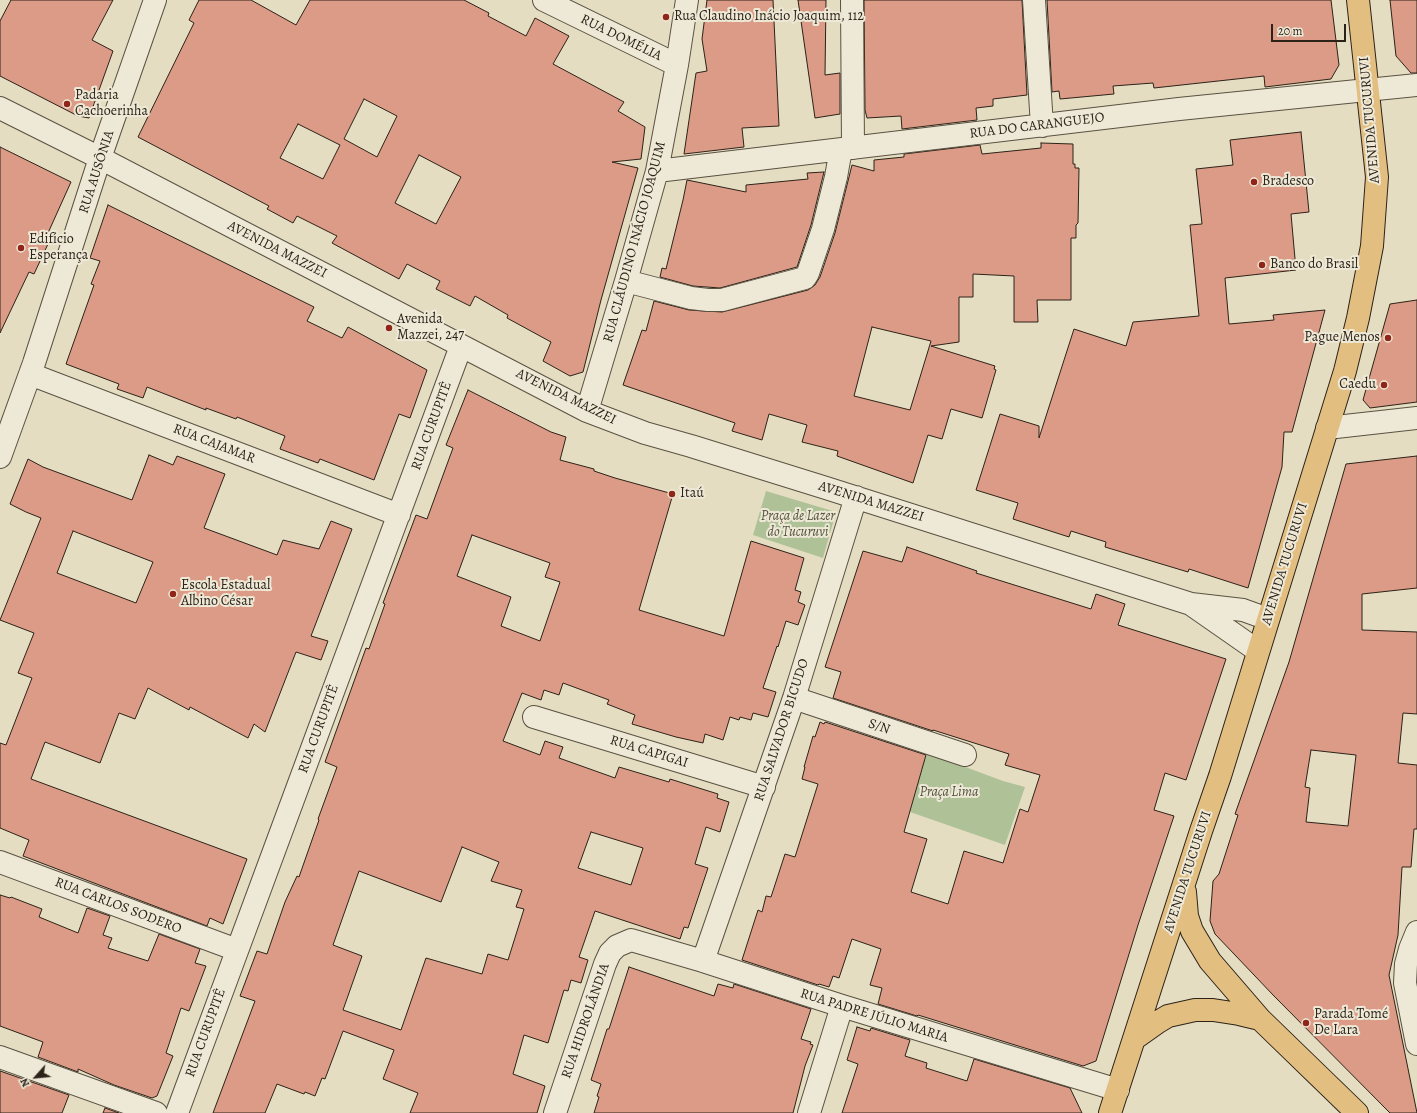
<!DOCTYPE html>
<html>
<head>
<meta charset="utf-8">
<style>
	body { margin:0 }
	#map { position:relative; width:1417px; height:1113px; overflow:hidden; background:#e5ddc1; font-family:Alegreya,serif }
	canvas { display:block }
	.north { position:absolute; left:16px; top:1057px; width:40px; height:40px; -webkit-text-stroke:3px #eee9d7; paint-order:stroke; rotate:243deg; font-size:11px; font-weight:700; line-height:16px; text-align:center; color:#2c2218 }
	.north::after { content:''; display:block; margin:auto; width:14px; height:18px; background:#2c2218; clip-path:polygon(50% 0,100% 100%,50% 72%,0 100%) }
	.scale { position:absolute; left:1271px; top:24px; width:75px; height:18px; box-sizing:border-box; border:2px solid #2c2218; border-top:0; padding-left:5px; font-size:12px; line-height:14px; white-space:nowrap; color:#2c2218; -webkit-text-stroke:3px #eee9d7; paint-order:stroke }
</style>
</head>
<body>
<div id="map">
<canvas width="1417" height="1113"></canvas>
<div class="north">N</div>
<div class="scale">20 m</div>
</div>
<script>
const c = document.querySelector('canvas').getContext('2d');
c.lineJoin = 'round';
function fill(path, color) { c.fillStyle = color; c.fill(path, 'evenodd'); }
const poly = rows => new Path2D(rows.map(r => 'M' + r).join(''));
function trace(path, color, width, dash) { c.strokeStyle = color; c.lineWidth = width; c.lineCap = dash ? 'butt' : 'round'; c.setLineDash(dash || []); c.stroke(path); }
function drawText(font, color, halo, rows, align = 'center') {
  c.font = font + ' Alegreya,serif'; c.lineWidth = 4; c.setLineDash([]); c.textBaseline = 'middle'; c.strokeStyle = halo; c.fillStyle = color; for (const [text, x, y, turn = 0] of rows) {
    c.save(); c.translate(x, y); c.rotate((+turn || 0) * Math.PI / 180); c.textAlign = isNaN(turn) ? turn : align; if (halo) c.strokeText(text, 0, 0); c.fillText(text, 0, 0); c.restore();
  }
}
const green = poly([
	[766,491,836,512,823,558,753,535],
	[928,753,1003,781,1025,787,1005,845,910,812,925,759]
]);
const building = poly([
	[11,0,113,0,92,40,113,51,89,118,78,116,0,76,0,21,11,0],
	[199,0,251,0,296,25,310,0,464,0,489,13,488,16,526,36,535,18,569,36,553,64,624,102,618,111,645,127,641,159,612,162,638,168,601,300,583,372,570,376,543,361,551,342,507,318,508,315,475,296,470,306,436,289,440,281,407,264,399,279,332,243,337,236,297,216,293,223,267,209,269,206,138,137,194,23,189,20,199,0],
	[364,99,397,116,377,157,344,139,364,99],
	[298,124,340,145,323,179,280,158,298,124],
	[419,155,461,177,436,224,395,203,419,155],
	[707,0,773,0,779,126,742,128,744,147,684,154,696,73,707,71,702,39,707,0],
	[798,0,826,0,825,75,840,73,840,114,815,118,798,0],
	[864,0,1022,0,1027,95,993,99,993,106,976,108,977,120,902,129,901,116,867,118,865,110,864,0],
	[1047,0,1331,0,1339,65,1331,79,1265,87,1264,76,1154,88,1153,83,1113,86,1114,94,1060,99,1059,91,1052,92,1047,0],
	[1390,0,1417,0,1417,73,1411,73,1396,56,1390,0],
	[1301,132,1309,212,1291,214,1296,270,1225,278,1229,324,1274,320,1273,315,1325,310,1292,432,1284,432,1282,467,1248,588,1189,569,1188,572,1105,547,1106,542,1071,531,1069,537,1013,519,1018,503,976,490,1000,414,1039,426,1039,438,1074,329,1126,346,1133,322,1199,316,1190,225,1202,224,1196,169,1233,165,1230,140,1301,132],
	[1041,143,1073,144,1073,164,1075,164,1075,168,1079,168,1078,223,1076,225,1076,238,1071,238,1071,300,1037,300,1038,322,1014,322,1014,276,973,274,973,297,959,297,959,342,931,346,995,366,994,369,996,370,982,418,951,409,942,439,928,435,913,483,837,456,838,451,802,442,807,425,769,414,762,440,732,431,735,423,623,385,642,330,646,331,654,301,689,310,722,312,808,290,815,285,820,277,835,233,852,165,874,171,874,160,904,157,904,154,980,145,982,154,1041,148,1041,143],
	[872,327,931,341,910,410,854,396,872,327],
	[0,147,71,182,48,233,51,235,48,244,34,274,29,272,0,333,0,147],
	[824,172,811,225,797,267,720,288,693,286,660,277,662,268,666,269,683,200,687,180,746,192,746,185,808,179,807,173,824,172],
	[108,205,314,307,307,321,342,338,348,327,427,370,410,418,399,414,374,480,320,459,318,463,280,449,285,436,237,417,236,419,206,408,206,410,147,387,143,398,117,389,119,384,66,364,94,285,91,284,100,261,90,258,108,205],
	[1417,300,1417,402,1370,408,1363,400,1390,304,1417,300],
	[468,390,551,432,566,437,560,460,594,469,594,471,615,478,673,494,639,610,724,636,751,541,804,558,795,590,801,592,798,602,805,605,798,625,786,621,778,647,777,646,763,688,776,692,768,717,753,713,751,720,740,717,739,720,730,717,723,740,705,734,703,743,676,737,632,724,635,715,607,704,609,700,563,683,559,695,544,690,541,700,522,693,503,741,540,755,545,741,563,747,559,758,615,778,619,767,669,782,670,779,718,794,717,798,729,802,720,832,706,827,695,864,708,868,688,928,684,927,680,939,595,911,579,957,588,960,581,983,571,980,568,991,564,990,548,1043,524,1035,513,1074,545,1086,537,1113,410,1113,418,1093,383,1079,394,1050,343,1031,325,1079,322,1078,315,1096,305,1092,304,1094,277,1084,265,1113,213,1113,255,1001,240,996,257,951,267,954,285,902,297,876,299,877,319,820,318,819,337,767,325,762,366,648,369,649,385,604,383,603,416,515,427,519,453,448,446,445,468,390],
	[472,535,550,563,545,577,560,582,540,641,501,626,511,597,457,576,472,535],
	[591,832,643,848,631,885,578,868,591,832],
	[462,847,499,862,491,881,522,890,516,907,524,909,508,960,488,954,482,974,426,958,401,1030,343,1010,362,956,333,945,359,871,441,902,462,847],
	[149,455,173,465,177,456,225,474,204,528,277,555,283,540,319,549,331,521,352,529,311,636,328,641,321,660,296,652,265,732,254,724,248,738,190,707,189,710,148,688,135,719,119,713,100,763,45,742,31,779,247,859,223,924,210,918,207,926,23,856,29,840,0,828,0,743,6,745,32,678,18,673,34,633,0,620,41,518,26,512,10,504,28,459,43,467,132,500,149,455],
	[73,531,153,562,136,603,57,573,73,531],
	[1417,456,1417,588,1362,594,1362,630,1417,632,1417,714,1403,713,1398,763,1417,765,1417,829,1414,829,1411,867,1402,867,1398,935,1389,975,1417,1113,1390,1113,1274,996,1215,934,1210,921,1213,881,1219,874,1238,815,1235,814,1289,662,1346,464,1417,456],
	[1311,750,1356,755,1348,826,1306,822,1310,788,1305,787,1311,750],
	[907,547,977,571,976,573,1091,609,1096,594,1125,604,1118,625,1226,659,1186,780,1165,773,1154,810,1174,816,1138,925,1096,1061,1083,1066,918,1015,917,1016,878,1004,882,988,870,985,881,949,852,939,839,978,833,976,829,987,819,984,818,985,742,960,758,910,762,912,766,896,771,897,785,854,795,857,818,784,802,779,805,767,804,767,813,736,815,737,820,722,824,724,825,722,926,755,904,832,927,839,911,892,948,904,964,851,1003,863,1020,809,1028,812,1040,775,1005,765,1009,754,933,730,933,731,833,698,841,672,825,667,863,551,902,562,907,547],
	[0,895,10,898,11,897,42,909,39,917,78,933,87,908,110,916,103,935,112,938,108,948,148,961,159,934,200,949,195,963,206,966,189,1011,181,1008,166,1053,173,1056,157,1096,152,1098,114,1085,78,1069,78,1072,38,1057,43,1042,0,1026,0,895],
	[629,967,714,996,718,984,733,988,734,984,811,1009,801,1039,811,1042,810,1044,813,1045,805,1066,793,1113,594,1113,599,1097,597,1096,601,1084,591,1080,607,1029,609,1029,629,967],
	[857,1027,870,1031,871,1028,910,1040,905,1056,927,1063,926,1068,967,1081,974,1059,1070,1088,1082,1113,842,1113,858,1064,847,1060,857,1027],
	[0,1071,69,1095,62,1113,0,1113,0,1071],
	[105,1108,119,1113,103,1113,105,1108]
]);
const minor = poly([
	[544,0,677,65],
	[852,0,853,148],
	[1034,0,1042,126],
	[0,108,100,158,587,411,645,433,691,446,826,488,1191,604,1243,610,1268,619],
	[657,171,1179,109,1417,85],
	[626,281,691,298,708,300,722,300,805,278,808,273,823,229,836,177,841,149],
	[30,374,399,515],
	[587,411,626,281,657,171,677,65,687,0],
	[1327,428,1417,418],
	[0,457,34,363,100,158,155,0],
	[1192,605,1258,651],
	[794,698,965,755],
	[534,717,764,787],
	[0,862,237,950],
	[1417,932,1410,949,1406,964,1405,983,1417,1044],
	[703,961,794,698,856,497],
	[0,1057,156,1113],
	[177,1113,461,346],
	[555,1113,605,964,610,953,617,946,631,940,703,961,842,1006,1118,1090],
	[809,1113,842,1006]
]);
const major = poly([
	[1185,892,1187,916,1192,931,1210,961,1260,1019,1357,1113],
	[1134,1039,1158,1022,1168,1016,1195,1010,1213,1010,1239,1014,1260,1019],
	[1110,1113,1201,831,1220,776,1345,371,1358,318,1372,246,1377,177,1358,0]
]);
const markers = [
	[666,17,4,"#8f2418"],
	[67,104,4,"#8f2418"],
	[1254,182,4,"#8f2418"],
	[21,248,4,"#8f2418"],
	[1262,265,4,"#8f2418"],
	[389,328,4,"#8f2418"],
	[1388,338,4,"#8f2418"],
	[1384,385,4,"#8f2418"],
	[672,494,4,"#8f2418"],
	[173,594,4,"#8f2418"],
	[1306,1023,4,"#8f2418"]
];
const poiNames = [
	["Rua Claudino Inácio Joaquim, 112",674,17],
	["Padaria",75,96],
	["Cachoerinha",75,112],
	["Bradesco",1262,182],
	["Edifício",29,240],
	["Esperança",29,256],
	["Banco do Brasil",1270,265],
	["Avenida",397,320],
	["Mazzei, 247",397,336],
	["Pague Menos",1380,338,"right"],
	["Caedu",1376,385,"right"],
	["Itaú",680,494],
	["Escola Estadual",181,586],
	["Albino César",181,602],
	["Parada Tomé",1314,1015],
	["De Lara",1314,1031]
];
const streetNames = [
	["RUA DOMÉLIA",621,38,26],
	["AVENIDA TUCURUVI",1370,120,-95],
	["RUA DO CARANGUEJO",1037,126,-7],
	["RUA AUSÔNIA",97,172,-72],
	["RUA CLÁUDINO INÁCIO JOAQUIM",635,242,-75],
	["AVENIDA MAZZEI",277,250,27],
	["AVENIDA MAZZEI",566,397,26],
	["RUA CURUPITÊ",432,426,-70],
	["RUA CAJAMAR",214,444,21],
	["AVENIDA MAZZEI",871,502,17],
	["AVENIDA TUCURUVI",1285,564,-73],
	["S/N",879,727,19],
	["RUA CURUPITÊ",319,729,-70],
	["RUA SALVADOR BICUDO",782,730,-72],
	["RUA CAPIGAI",649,752,17],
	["AVENIDA TUCURUVI",1188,872,-72],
	["RUA CARLOS SODERO",118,906,21],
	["RUA PADRE JÚLIO MARIA",874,1016,17],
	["RUA HIDROLÂNDIA",586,1021,-71],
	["RUA CURUPITÊ",206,1033,-70]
];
const parkNames = [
	["Praça de Lazer",798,517],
	["do Tucuruvi",798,533],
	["Praça Lima",949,793]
];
fill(green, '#afc297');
fill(building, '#db9b86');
trace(building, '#2c2218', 1);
trace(minor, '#5a5142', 24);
trace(major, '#2c2218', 24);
trace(minor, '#eee9d7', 22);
trace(major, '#e2be80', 22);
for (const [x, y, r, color] of markers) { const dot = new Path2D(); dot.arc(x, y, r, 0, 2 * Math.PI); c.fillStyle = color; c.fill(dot); trace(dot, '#eee9d7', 1.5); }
drawText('14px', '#2c2218', '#eee9d7', poiNames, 'left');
drawText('14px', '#2c2218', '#eee9d7', streetNames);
drawText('italic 14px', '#53523e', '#eee9d7', parkNames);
</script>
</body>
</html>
